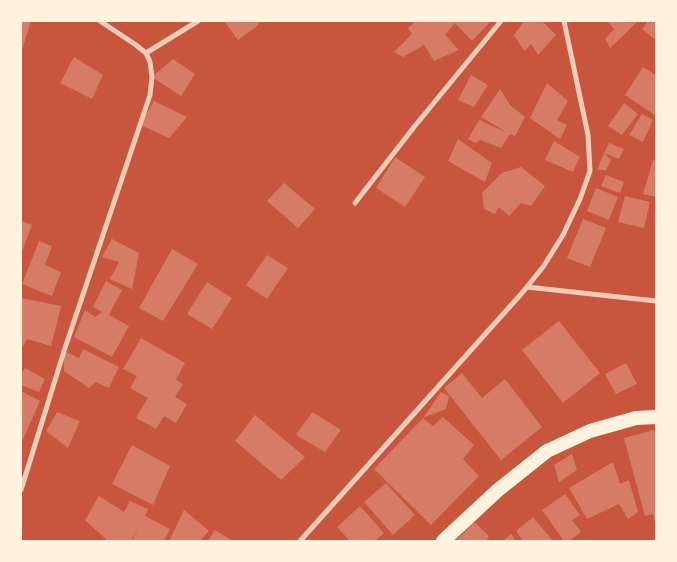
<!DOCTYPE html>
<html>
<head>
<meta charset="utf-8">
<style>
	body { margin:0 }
	#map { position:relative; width:677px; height:562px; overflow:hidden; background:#c8553d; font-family:Lora,serif }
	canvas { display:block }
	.frame { position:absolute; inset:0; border:22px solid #fff3e0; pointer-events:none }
</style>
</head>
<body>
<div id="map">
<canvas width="677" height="562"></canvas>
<div class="frame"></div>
</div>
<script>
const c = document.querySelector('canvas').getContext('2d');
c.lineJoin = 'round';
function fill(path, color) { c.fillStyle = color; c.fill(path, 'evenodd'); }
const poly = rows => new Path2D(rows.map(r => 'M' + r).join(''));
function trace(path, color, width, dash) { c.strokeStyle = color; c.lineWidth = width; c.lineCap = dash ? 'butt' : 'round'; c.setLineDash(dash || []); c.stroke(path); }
const building = poly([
	[21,21,31,21,22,50,21,50],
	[224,21,261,21,256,27,238,40],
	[416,21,491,21,472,41,455,23,445,35,459,50,434,61,424,45,403,57,394,52,412,34,408,28],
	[524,21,542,21,556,35,538,55,531,44,524,51,514,35],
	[607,21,636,21,637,22,610,48,605,39,614,29],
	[648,21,656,21,656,40,642,29],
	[74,57,103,75,92,99,60,83],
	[173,59,195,74,181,96,152,77],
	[643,67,656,75,656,116,625,95],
	[471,75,488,85,474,107,458,100],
	[547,83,568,101,557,120,567,125,560,139,530,118],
	[500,89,510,105,525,117,515,136,510,134,501,148,480,140,476,143,468,139,479,120,508,133,481,117],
	[154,101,187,117,169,138,140,125],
	[624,103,638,114,622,135,608,126],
	[642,114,653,120,643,142,629,135],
	[458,139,492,163,485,182,448,161],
	[554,141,580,157,573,172,545,160],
	[609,143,624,149,619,159,604,153],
	[604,153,611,160,606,170,597,170],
	[395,157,425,177,405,207,376,188],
	[653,160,656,161,656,197,643,194],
	[521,167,545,186,531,206,521,203,509,216,499,207,495,214,484,209,482,193,502,173],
	[606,175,624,182,620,193,601,186],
	[284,183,315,209,298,228,267,201],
	[596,188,618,197,609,220,587,211],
	[625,196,650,202,644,228,618,222],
	[583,219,606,228,590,267,567,258],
	[21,221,32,225,21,254],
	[112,239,139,253,132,289,110,279,119,262,102,257],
	[39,241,52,246,45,265,61,272,52,296,22,284],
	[172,249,198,264,163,321,139,308],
	[267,255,288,268,267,299,246,285],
	[106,281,122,290,109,315,129,326,112,357,74,337,85,310,95,317,102,312,93,307],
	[207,282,232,298,212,329,187,314],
	[21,298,61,306,51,346,27,339,21,350],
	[559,321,600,373,563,403,522,350],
	[141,338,185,363,176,380,183,384,175,397,187,404,176,423,164,416,156,429,136,418,148,398,130,388,137,376,123,369],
	[83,349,119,367,109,388,96,382,89,388,64,371,64,351,79,358],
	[626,363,637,384,616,394,605,374],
	[25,368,45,379,39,392,21,385,21,374],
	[462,373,482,398,505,379,542,427,501,460,444,388],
	[21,391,40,401,21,444],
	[441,392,449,396,446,409,423,418],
	[57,412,80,421,68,448,46,431],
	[312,412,341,430,325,452,296,435],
	[255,415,305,457,281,480,235,441],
	[443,417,474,445,463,459,479,476,431,525,374,469,423,418,433,426],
	[654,430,656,435,655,523,653,514,645,516,624,438],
	[132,445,170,466,153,505,112,484],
	[572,454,577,470,559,482,554,465],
	[613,462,620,484,629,480,638,512,628,519,619,504,587,519,569,488],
	[386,483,415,515,393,535,364,502],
	[565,494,580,515,572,520,581,532,569,541,564,541,542,510],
	[99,496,124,512,130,501,148,509,145,516,170,529,164,541,132,541,139,526,131,541,108,541,85,520],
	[360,506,384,533,375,541,350,541,337,527],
	[184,510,209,531,200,541,169,541],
	[533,517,553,541,523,541,516,531],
	[474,522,489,536,486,541,456,541],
	[215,530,233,541,208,541],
	[511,534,516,541,503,541]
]);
const minor = poly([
	[146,53,198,21],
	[355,203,414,127,501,21],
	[527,287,656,301],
	[21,490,64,351,150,95,152,77,150,62,146,53,136,45,100,21],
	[300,541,522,293,543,267,563,235,580,199,590,171,588,135,564,21]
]);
const trunk = poly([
	[443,541,498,490,547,451,590,431,636,418,656,417]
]);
fill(building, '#d67c66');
trace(minor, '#f1ccb7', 5);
trace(trunk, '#fff3e0', 14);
</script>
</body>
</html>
